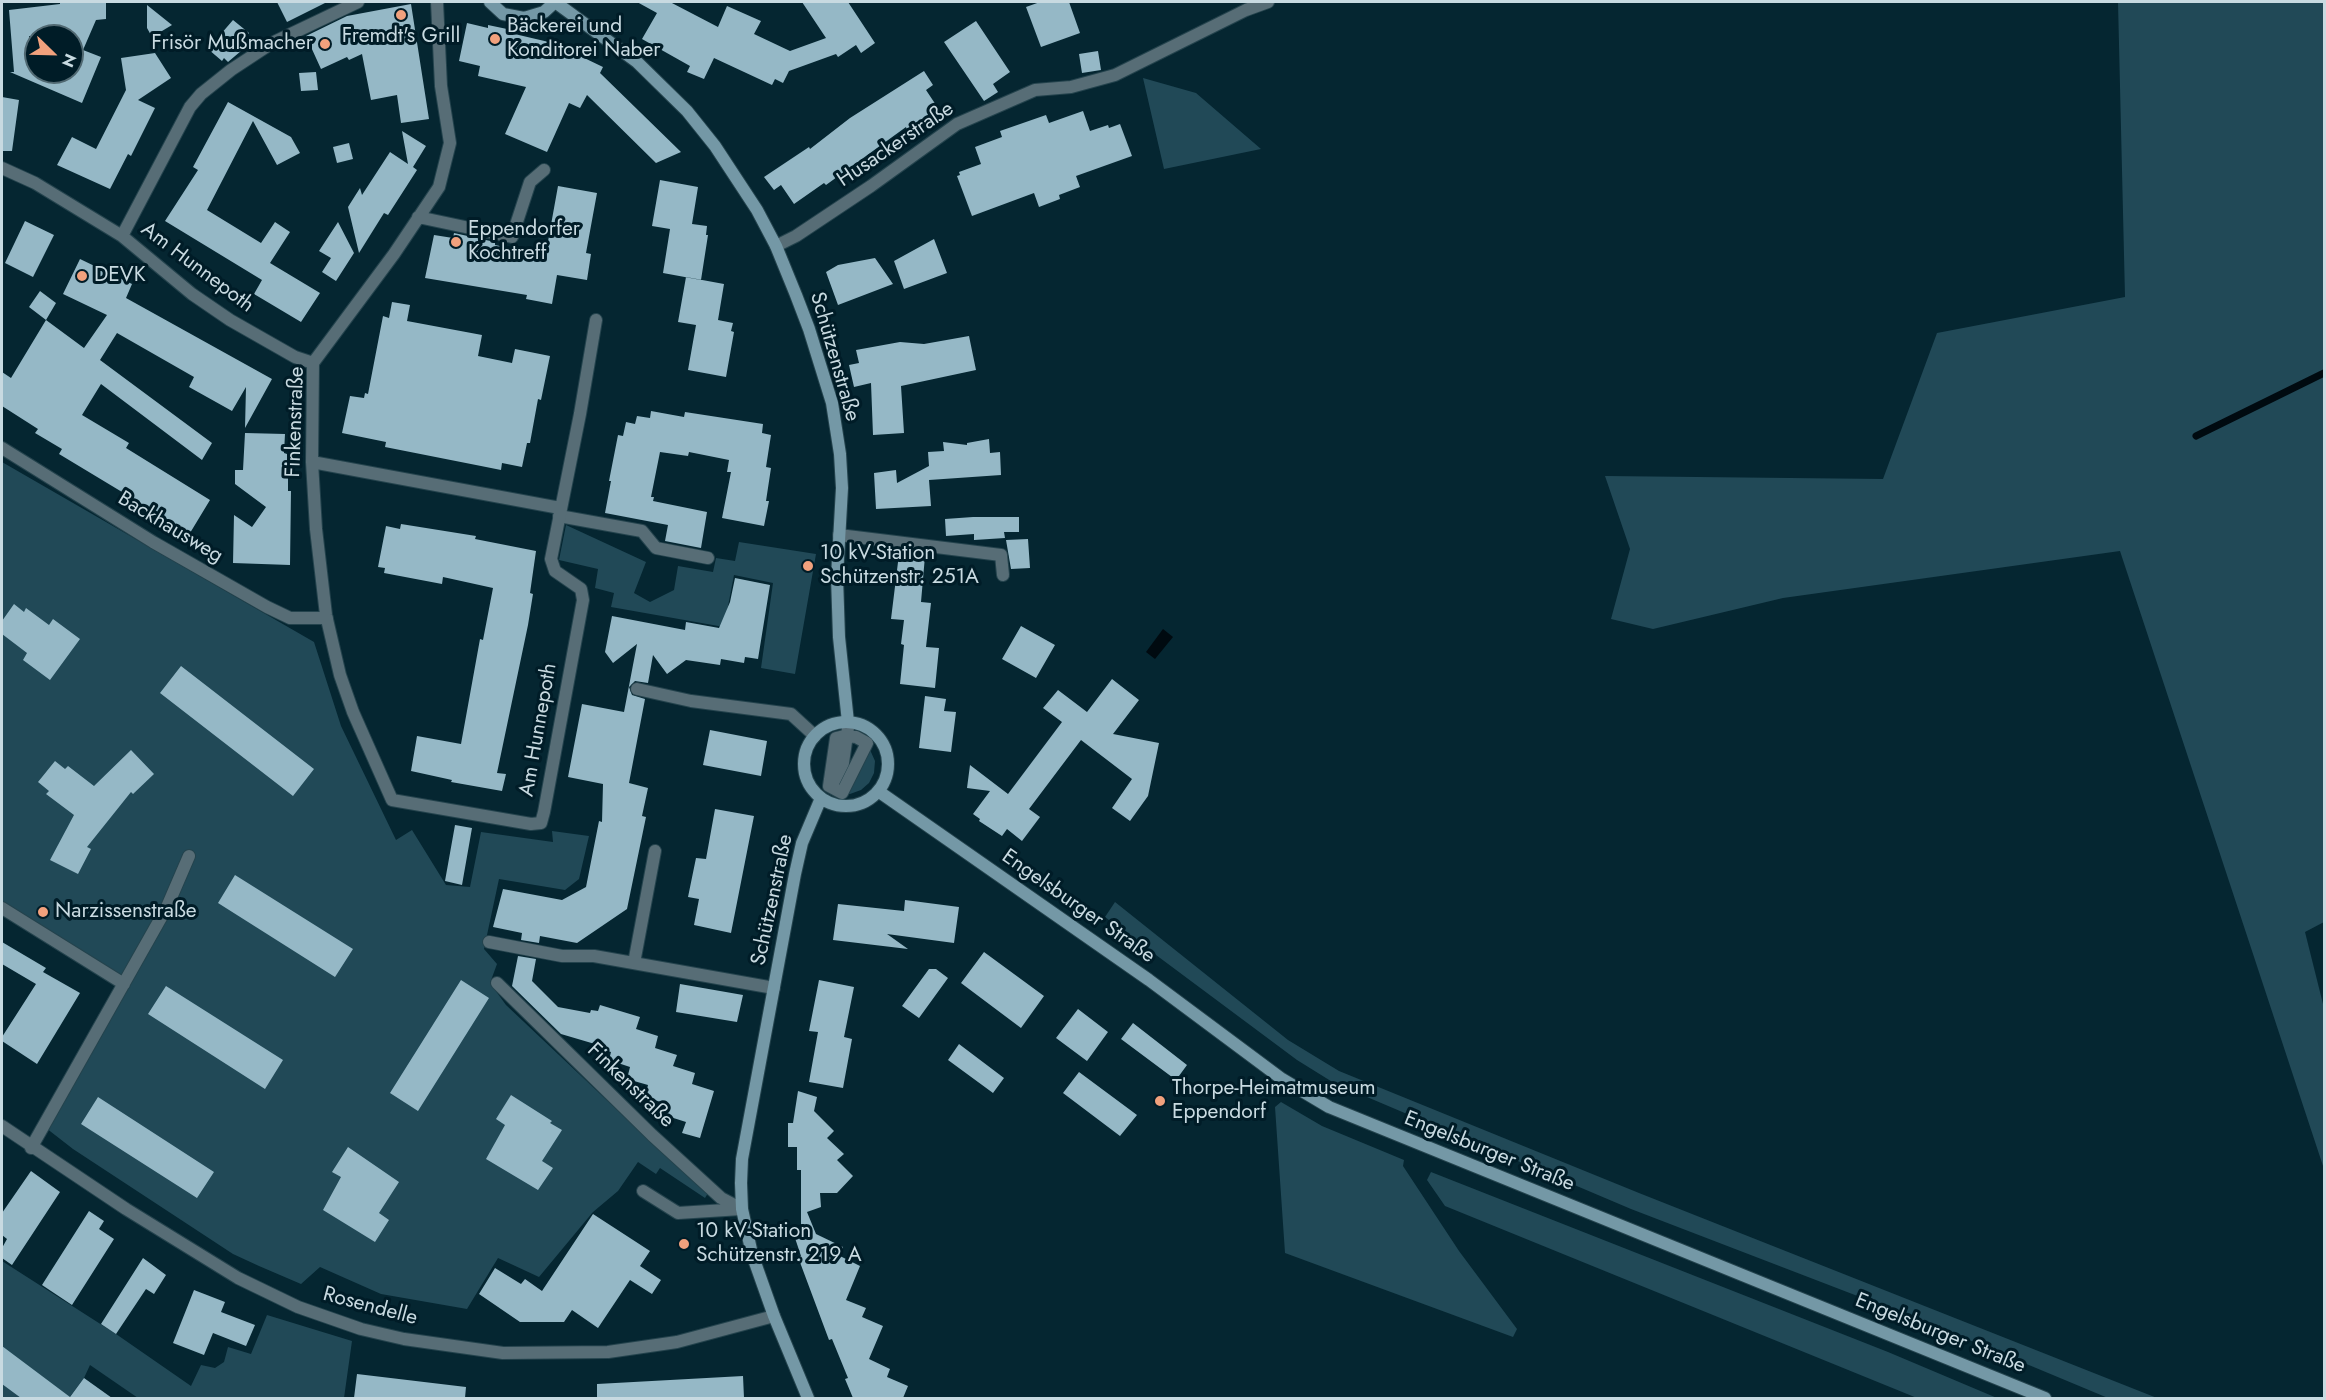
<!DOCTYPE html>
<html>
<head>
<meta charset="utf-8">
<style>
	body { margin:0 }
	#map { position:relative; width:2326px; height:1400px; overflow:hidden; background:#052631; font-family:Jost,sans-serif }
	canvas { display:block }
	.frame { position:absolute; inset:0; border:3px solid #c8dae1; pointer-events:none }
	.north { position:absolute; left:24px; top:24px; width:60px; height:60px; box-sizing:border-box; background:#001c27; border:2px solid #506871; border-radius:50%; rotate:113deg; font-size:16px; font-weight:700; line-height:24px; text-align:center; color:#c8dae1 }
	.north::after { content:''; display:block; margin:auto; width:21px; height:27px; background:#f1a17d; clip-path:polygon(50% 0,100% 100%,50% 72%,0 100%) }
</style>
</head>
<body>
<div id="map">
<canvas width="2326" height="1400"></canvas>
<div class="frame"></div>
<div class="north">N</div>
</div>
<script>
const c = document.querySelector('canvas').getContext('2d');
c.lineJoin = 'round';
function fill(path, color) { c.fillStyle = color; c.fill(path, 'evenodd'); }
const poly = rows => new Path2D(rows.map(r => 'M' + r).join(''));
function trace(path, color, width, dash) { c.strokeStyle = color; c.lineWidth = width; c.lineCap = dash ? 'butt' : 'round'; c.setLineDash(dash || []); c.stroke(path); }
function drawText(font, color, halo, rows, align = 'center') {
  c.font = font + ' Jost,sans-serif'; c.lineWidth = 6; c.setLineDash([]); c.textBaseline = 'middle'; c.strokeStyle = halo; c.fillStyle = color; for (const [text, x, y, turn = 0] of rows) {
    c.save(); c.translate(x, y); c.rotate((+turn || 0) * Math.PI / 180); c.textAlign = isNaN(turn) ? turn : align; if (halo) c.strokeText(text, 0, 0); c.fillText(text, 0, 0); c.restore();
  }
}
const green = poly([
	[2118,2,2324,2,2324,922,2305,932,2324,1008,2324,1169,2120,551,1783,598,1653,629,1611,619,1630,549,1605,476,1883,479,1937,333,2125,297],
	[1143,78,1196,93,1261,149,1164,169],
	[2,462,314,642,341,726,396,840,412,830,446,885,470,887,481,832,553,842,552,831,589,836,579,879,565,890,499,879,484,949,497,964,490,983,506,1005,649,1140,710,1190,705,1198,660,1168,656,1174,638,1162,618,1191,593,1212,539,1277,498,1258,467,1309,381,1294,320,1267,301,1284,259,1266,233,1254,73,1149,46,1128,129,982,2,903],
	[566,525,646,562,634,593,650,602,674,590,678,566,713,572,716,558,735,561,739,542,816,554,795,674,761,668,773,583,734,575,724,627,611,607,614,593,595,588,598,569,559,560],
	[867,743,875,761,874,773,869,783,861,790,850,794,842,793],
	[1115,902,1288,1040,1339,1071,1639,1193,2157,1398,2108,1398,1933,1325,1631,1209,1334,1083,1297,1060,1105,917],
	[1281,1102,1322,1126,1404,1160,1403,1166,1459,1251,1517,1329,1513,1337,1285,1253,1275,1107],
	[1431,1172,1888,1352,1997,1398,1917,1398,1445,1206,1427,1180],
	[2,1261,116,1334,191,1386,201,1365,215,1368,224,1362,228,1347,251,1354,267,1315,352,1341,344,1398,138,1398,90,1365,84,1378,69,1398,2,1398]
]);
const water = poly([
	[1163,629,1173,637,1155,659,1146,652]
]);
const stream = poly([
	[2196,436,2324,373]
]);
const building = poly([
	[60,2,106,2,106,19,96,20,83,50,101,57,82,103,10,72,14,72,9,10,60,4],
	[29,36,72,36,72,72,32,72],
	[277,2,327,2,287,22],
	[637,2,670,2,718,27,727,6,761,21,754,34,790,51,826,38,802,2,848,2,875,43,861,53,856,45,838,57,836,54,789,71,783,83,775,79,772,85,714,58,704,79,687,72,690,66,642,39,657,13],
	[1040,2,1069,2,1080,33,1041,47,1026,7],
	[411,4,429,119,401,123,397,95,371,100,362,54,349,60,347,57,321,69,306,36,347,16],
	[147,5,172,25,152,37,147,28],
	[233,20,249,33,237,48,241,51,228,62,224,58,222,61,208,49],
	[976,21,1010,72,993,84,998,92,984,101,944,42],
	[467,23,488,28,488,25,507,29,506,32,553,43,603,67,600,73,681,152,656,163,587,95,580,108,569,103,547,152,505,134,526,87,478,76,480,66,459,61],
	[1098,51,1101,70,1082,73,1079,54],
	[155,53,171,78,138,100,155,108,131,156,128,154,110,189,57,165,72,137,96,149,126,90,121,58],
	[924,71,933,85,926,90,938,108,907,130,906,127,826,185,824,183,794,204,781,185,774,190,764,177,809,147,810,149,850,118],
	[316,72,318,90,301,91,299,73],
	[2,97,19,100,12,151,2,151],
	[228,102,291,137,300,153,277,165,253,121,207,210,261,243,275,222,290,232,270,263,320,293,301,322,254,294,262,280,165,221,198,170,193,167],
	[1083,111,1090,131,1108,125,1109,128,1120,124,1132,156,1076,176,1080,187,1059,195,1060,199,1039,207,1034,193,972,216,957,176,960,175,959,172,981,164,975,147,1002,137,1000,131,1046,115,1049,123],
	[402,131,426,146,413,167,417,170,388,215,384,213,359,253,348,207,360,188,362,195,390,152,408,164],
	[349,143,353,159,337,163,333,147],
	[660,180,698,187,692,224,707,226,706,235,708,235,701,280,663,273,670,229,652,226],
	[558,186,597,193,586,253,591,254,587,280,557,275,552,304,526,299,527,295,425,278,434,235,453,238,454,233,495,242,495,245,515,249,514,253,545,258],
	[25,221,54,235,33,277,5,263],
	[338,222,354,253,336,281,322,272,331,258,319,251],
	[934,239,947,273,904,289,894,261],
	[875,258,893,284,838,305,826,272,838,265],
	[80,259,132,284,126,298,272,379,245,428,246,387,232,411,189,387,194,377,117,333,100,360,212,443,202,460,101,384,82,415,129,443,126,448,210,500,190,533,59,454,62,449,35,433,38,429,2,406,2,372,11,378,46,320,84,348,107,315,63,294],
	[686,277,724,284,718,320,733,323,731,331,734,332,726,377,688,370,696,325,678,322],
	[40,291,56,303,46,320,29,307],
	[392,302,410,305,407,321,482,335,478,356,512,363,515,349,550,356,541,400,538,399,530,443,527,443,522,467,502,463,501,470,481,466,385,447,386,442,342,433,350,396,364,398,365,393,368,394,383,316,389,318],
	[969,336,976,370,901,386,904,433,873,435,871,383,854,387,849,365,859,363,856,350,900,342,924,344],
	[651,411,684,417,685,412,763,424,762,433,771,435,766,467,771,468,766,501,769,501,764,526,722,518,731,472,727,472,729,460,689,452,688,456,660,452,651,497,654,497,653,501,707,512,701,548,665,541,668,525,605,513,611,481,609,481,618,435,623,436,626,422,635,424,637,416,650,418],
	[245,433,285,434,284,453,287,454,287,472,288,472,288,491,291,491,290,565,233,563,234,515,252,527,266,507,235,484,235,470,243,470],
	[989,439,990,453,1000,452,1001,475,929,480,931,506,876,509,874,473,896,470,897,483,929,466,928,452,944,451,943,442,967,445,967,443],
	[973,517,1019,517,1019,532,1004,532,1005,538,974,540,974,534,946,536,945,519],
	[401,524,476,536,475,539,536,551,530,593,533,594,528,625,497,773,506,774,502,791,451,782,452,780,411,771,417,736,461,744,480,639,483,640,493,588,443,577,442,584,384,573,385,568,378,567,386,526,400,529],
	[1028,539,1030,568,1011,569,1006,540],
	[899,554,925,556,921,602,931,603,926,647,939,648,935,688,900,684,904,645,901,644,904,620,891,619],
	[735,578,770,585,758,659,745,657,744,663,721,659,720,665,686,660,667,674,653,655,648,683,635,681,629,687,632,695,645,699,629,783,648,788,642,816,646,817,627,909,577,943,540,936,539,943,521,940,522,933,493,927,503,889,562,900,586,887,599,821,602,822,603,784,568,777,582,704,624,712,637,644,613,663,605,652,612,616,685,630,686,622,719,628,730,602],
	[14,604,24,612,26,608,49,625,53,619,80,639,50,680,23,660,27,653,2,634,2,621],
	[1021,626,1055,645,1036,678,1002,659],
	[181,666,314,769,293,796,160,693],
	[1112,679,1139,700,1113,734,1159,743,1148,796,1130,821,1112,808,1132,779,1081,740,1029,809,1040,817,1022,841,1007,829,1002,836,979,821,980,819,973,814,990,791,967,788,970,765,1008,794,1062,722,1043,708,1058,690,1087,712],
	[925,696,946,699,944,711,956,712,951,752,919,748],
	[710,730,767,741,761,776,703,765],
	[131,750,154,774,133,794,131,792,87,847,91,849,78,874,50,860,74,815,46,794,49,791,38,782,55,761,65,769,68,766,94,786],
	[715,809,754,816,731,933,694,925,699,899,688,897,696,858,706,859],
	[455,825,472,828,462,885,445,881],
	[235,875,353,949,335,977,218,903],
	[905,900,959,907,954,943,887,934,908,949,833,940,838,904,904,911],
	[2,942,46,968,43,972,80,993,37,1064,2,1041,2,1037,36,984,2,964],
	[984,952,1044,996,1021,1028,961,983],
	[518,956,536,959,532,981,558,1007,590,1013,591,1010,598,1011,600,1005,640,1017,636,1029,658,1036,655,1048,677,1055,673,1066,695,1073,692,1084,714,1091,700,1138,682,1133,686,1122,664,1115,667,1104,645,1097,648,1085,627,1079,630,1067,609,1060,611,1052,604,1050,605,1047,561,1034,512,986],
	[929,969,936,969,948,978,919,1018,902,1006],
	[461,980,489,998,418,1111,390,1093],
	[819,980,854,987,844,1037,852,1039,843,1088,809,1082,818,1032,809,1031],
	[680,984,743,995,737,1022,676,1012],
	[166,986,283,1060,265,1089,148,1014],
	[1078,1009,1108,1032,1087,1061,1056,1038],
	[1133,1023,1187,1065,1176,1080,1121,1039],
	[959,1044,1004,1078,993,1093,948,1060],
	[1079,1072,1137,1115,1120,1136,1063,1093],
	[798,1091,817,1097,814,1111,834,1131,827,1138,844,1154,837,1160,853,1176,837,1193,820,1193,821,1207,807,1212,816,1234,843,1247,840,1256,860,1266,846,1300,866,1308,862,1317,883,1326,869,1359,890,1369,887,1377,908,1386,903,1398,853,1398,845,1379,848,1378,832,1339,829,1340,798,1257,801,1256,795,1238,801,1236,801,1170,797,1170,797,1147,788,1147,788,1123,793,1123],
	[511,1095,552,1121,550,1123,562,1130,542,1161,553,1168,538,1190,486,1159,505,1125,496,1119],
	[98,1097,214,1172,197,1198,81,1124],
	[348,1147,399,1182,379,1213,389,1220,375,1242,323,1210,341,1177,332,1172],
	[31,1171,60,1192,12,1265,2,1258,2,1248,7,1239,2,1235,2,1213],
	[89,1211,104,1221,99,1229,114,1239,72,1305,42,1285],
	[593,1214,650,1251,640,1266,661,1280,652,1294,630,1280,598,1328,572,1310,564,1322,520,1322,479,1294,495,1268,521,1284,525,1279,542,1291],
	[143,1258,166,1275,154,1294,146,1289,116,1334,101,1324],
	[194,1290,225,1302,221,1312,255,1325,246,1346,213,1333,204,1355,173,1343],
	[2,1346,70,1397,84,1378,112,1398,21,1398,2,1384],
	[357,1374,466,1387,465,1398,354,1398],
	[743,1376,744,1398,597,1398,597,1384]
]);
const lane = poly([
	[559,516,642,531,656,548,708,558],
	[839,535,1001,555,1003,575],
	[637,689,691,701,791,714,815,736],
	[844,736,856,737,867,743,842,793,829,786,836,738,844,736],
	[833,783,843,763,848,728],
	[489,942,562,956,594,956,774,988],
	[634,963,655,851],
	[497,983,652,1135,721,1198,742,1209],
	[643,1191,678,1213,741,1209]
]);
const street = poly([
	[437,2,441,86,450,143,439,187,394,254,313,363,312,462,316,529,326,615,340,675,353,712,392,800,531,824,541,823,544,812,583,600,581,589,555,571,551,559,580,414,596,320],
	[2,168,35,183,122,236,192,294,230,320,295,357,313,363],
	[418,217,512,237,530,182,544,170],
	[122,236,190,107,201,94,231,70,272,43,358,2],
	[776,246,796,236,871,186,957,124,1035,90,1071,87,1115,75,1246,10,1268,2],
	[2,448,153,542,267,607,290,618,327,618],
	[312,462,560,508],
	[2,908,124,984],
	[2,1126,126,1209,238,1278,298,1307,361,1329,404,1339,503,1353,608,1352,677,1342,774,1316],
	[31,1148,167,907,189,856]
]);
const secondary = poly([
	[490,2,503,14,524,18,544,12,555,2],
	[555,2,637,62,687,111,715,146,757,210,776,246,796,295,809,329,832,403,840,454,842,488,837,577,839,637,848,722],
	'804 764a42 42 0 1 1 84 0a42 42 0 1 1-84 0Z',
	[878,791,1149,980,1282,1079,1329,1107,2045,1398],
	[808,1398,774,1316,752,1254,742,1209,741,1183,742,1159,795,874,802,843,821,798]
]);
const markers = [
	[401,15,6,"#f1a17d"],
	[495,39,6,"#f1a17d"],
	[325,44,6,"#f1a17d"],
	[456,242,6,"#f1a17d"],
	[82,276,6,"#f1a17d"],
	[808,566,6,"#f1a17d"],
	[43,912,6,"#f1a17d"],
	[1160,1101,6,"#f1a17d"],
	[684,1244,6,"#f1a17d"]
];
const poiNames = [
	["Bäckerei und",507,27],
	["Konditorei Naber",507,51],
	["Fremdt's Grill",401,37,"center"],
	["Frisör Mußmacher",313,44,"right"],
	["Eppendorfer",468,230],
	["Kochtreff",468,254],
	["DEVK",94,276],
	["10 kV-Station",820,554],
	["Schützenstr. 251A",820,578],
	["Narzissenstraße",55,912],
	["Thorpe-Heimatmuseum",1172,1089],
	["Eppendorf",1172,1113],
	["10 kV-Station",696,1232],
	["Schützenstr. 219 A",696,1256]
];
const streetNames = [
	["Husackerstraße",896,145,-34],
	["Am Hunnepoth",197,268,37],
	["Schützenstraße",834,357,74],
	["Finkenstraße",296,422,-88],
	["Backhausweg",170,528,31],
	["Am Hunnepoth",539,730,-80],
	["Schützenstraße",773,900,-78],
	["Engelsburger Straße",1078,907,35],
	["Finkenstraße",630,1086,44],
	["Engelsburger Straße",1489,1152,22],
	["Rosendelle",370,1307,15],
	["Engelsburger Straße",1940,1334,22]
];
fill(green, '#214957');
fill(water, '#000a10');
trace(stream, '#000a10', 7);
fill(building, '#95b8c6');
trace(lane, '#24434d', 14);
trace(street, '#24434d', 14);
trace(secondary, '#24434d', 14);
trace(lane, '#576d76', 12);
trace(street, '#576d76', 12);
trace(secondary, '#7498a6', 12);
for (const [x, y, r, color] of markers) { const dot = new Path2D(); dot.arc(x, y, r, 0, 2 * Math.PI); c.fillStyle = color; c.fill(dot); trace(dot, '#001c27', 2); }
drawText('21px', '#c8dae1', '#001c27', poiNames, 'left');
drawText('21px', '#c8dae1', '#001c27', streetNames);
</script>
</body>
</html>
